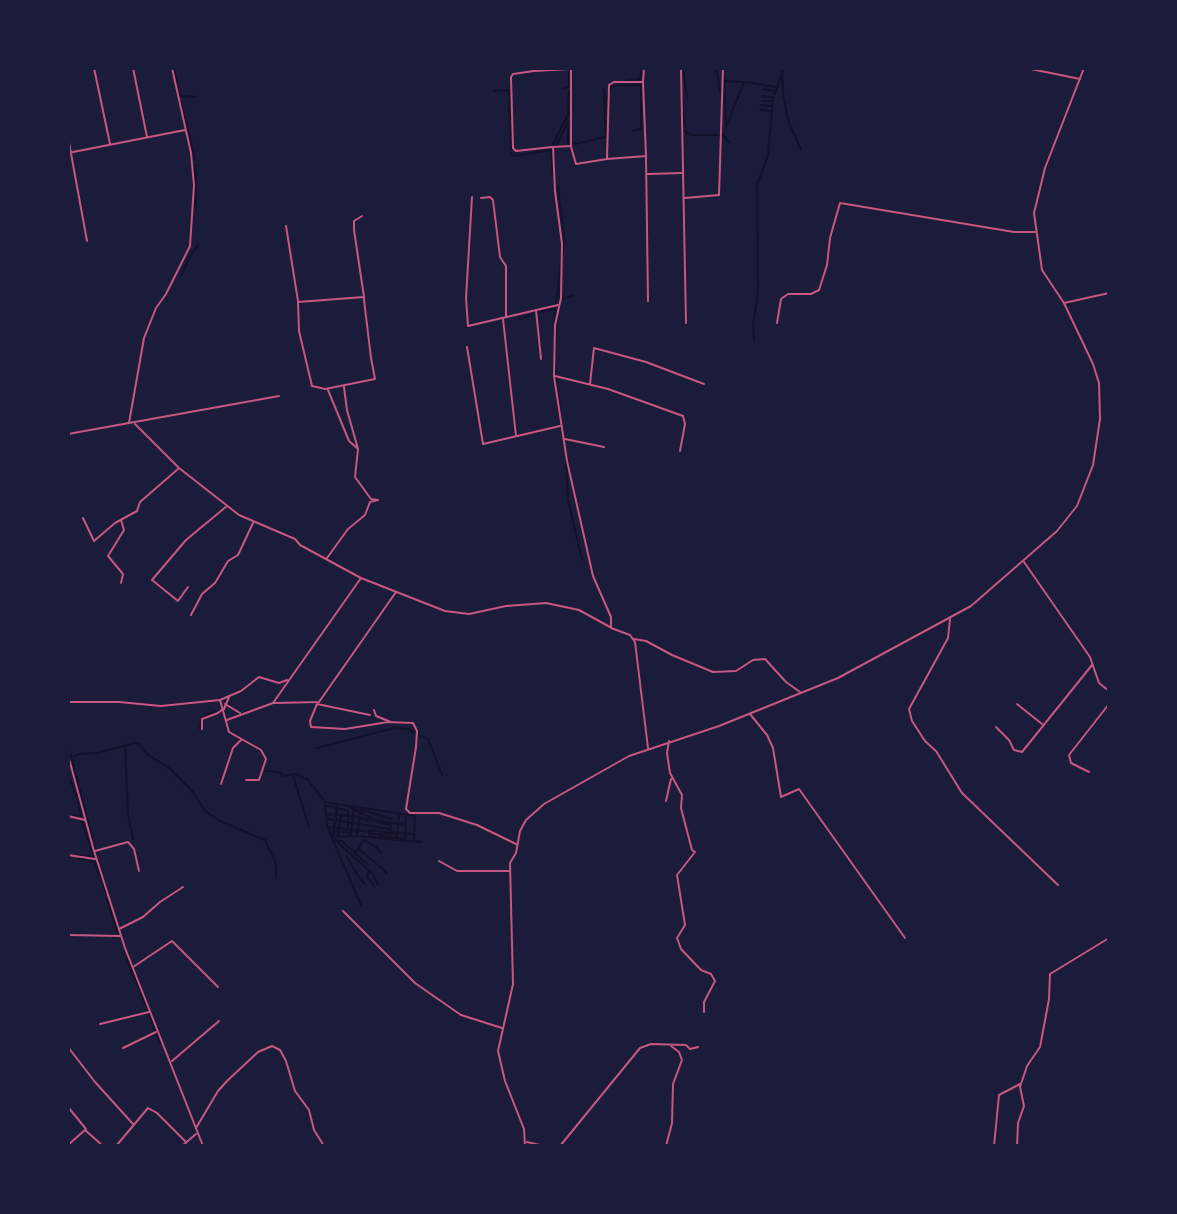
<!DOCTYPE html>
<html>
<head>
<meta charset="utf-8">
<style>
	body { margin:0 }
	#map { position:relative; width:1177px; height:1214px; overflow:hidden; background:#1b1b3a; font-family:"Zilla Slab",serif }
	canvas { display:block }
	.frame { position:absolute; inset:0; border:70px solid #1b1b3a; pointer-events:none }
</style>
</head>
<body>
<div id="map">
<canvas width="1177" height="1214"></canvas>
<div class="frame"></div>
</div>
<script>
const c = document.querySelector('canvas').getContext('2d');
c.lineJoin = 'round';
const poly = rows => new Path2D(rows.map(r => 'M' + r).join(''));
function trace(path, color, width, dash) { c.strokeStyle = color; c.lineWidth = width; c.lineCap = dash ? 'butt' : 'round'; c.setLineDash(dash || []); c.stroke(path); }
const stream = poly([
	[174,68,180,96,196,97],
	[683,68,687,96],
	[716,68,721,94],
	[782,68,783,93,788,120,801,150],
	[724,77,726,127,744,82,724,81],
	[626,81,640,79,642,68],
	[746,82,776,87],
	[572,85,572,74],
	[563,88,569,87,569,68],
	[763,89,774,91],
	[494,91,509,90,510,122],
	[682,93,684,126],
	[762,96,773,97],
	[762,101,773,101],
	[181,102,195,159],
	[761,105,772,106],
	[607,108,607,96,612,86,641,85,641,129,633,131],
	[760,110,771,111],
	[568,124,568,143],
	[510,125,511,150],
	[683,130,690,135,723,135,729,142],
	[571,141,575,144,606,137,604,89],
	[553,144,568,115,569,91],
	[556,146,568,122],
	[511,153,513,156,551,150,553,174],
	[195,165,196,211],
	[558,186,559,195],
	[559,197,562,219],
	[562,221,563,229],
	[564,232,564,246],
	[181,276,190,256,198,245],
	[560,288,560,299,573,296],
	[556,304,563,247],
	[549,310,555,309,555,322],
	[519,319,548,309],
	[754,340,753,326,758,291,757,185,768,155,773,99,782,73],
	[555,354,556,328],
	[555,367,556,375],
	[556,377,561,420],
	[566,458,568,500,582,560],
	[200,729,202,717,215,712],
	[418,735,428,739,442,775],
	[125,745,128,814,133,839],
	[317,748,394,728,409,729,414,733],
	[70,752,95,850],
	[71,758,79,754,97,753,135,743,139,744,148,755,168,767,193,792,205,811,220,821,265,840,276,864,276,878],
	[265,771,279,772,283,776,296,774,307,779,325,802,415,816,414,842],
	[68,774,77,797],
	[293,775,309,827],
	[78,800,81,816],
	[325,804,327,825,333,840,342,841,368,865],
	[327,806,346,810],
	[350,807,373,819],
	[362,810,392,819],
	[325,814,352,816,391,825],
	[68,815,78,816],
	[328,819,389,829],
	[374,820,406,825],
	[327,827,370,832],
	[348,827,348,810],
	[370,830,397,834],
	[334,831,351,833],
	[391,832,413,834],
	[369,834,388,834],
	[351,835,354,806],
	[357,835,361,810],
	[338,836,341,815],
	[379,836,405,839],
	[333,837,337,805],
	[334,837,355,836,422,842],
	[389,838,391,825],
	[397,839,399,814],
	[333,840,361,905],
	[405,840,406,815],
	[338,843,372,873,378,884],
	[359,847,363,840,376,847,381,853],
	[355,852,358,848,387,873],
	[77,855,94,857,81,820],
	[346,855,358,876,365,884],
	[79,858,95,862,106,893],
	[368,872,367,877,375,887],
	[107,899,113,918],
	[114,921,118,934],
	[126,957,148,1010],
	[149,1013,152,1023],
	[153,1026,155,1031],
	[156,1033,160,1043]
]);
const minor = poly([
	[94,68,110,144],
	[133,68,147,137],
	[681,68,686,323],
	[1026,68,1080,79],
	[68,137,87,241],
	[552,147,516,151,513,148,511,77,513,74,534,71,570,69],
	[571,147,576,164,607,159,609,85,614,82,643,82,644,68],
	[68,153,185,130],
	[646,156,648,301],
	[607,159,646,156,643,83],
	[648,174,682,173],
	[472,197,466,298,468,326,558,305],
	[481,198,490,197,493,200,500,257,506,266,506,316],
	[685,198,719,195,723,68],
	[362,216,354,221,354,230,364,297,364,300,371,358,375,379,325,389,312,386,299,331,298,302,364,297],
	[286,226,298,301],
	[1064,303,1109,293],
	[536,310,541,359],
	[503,319,516,436],
	[777,323,781,299,788,294,811,294,819,290,827,265,830,238,840,203,1014,232,1035,232],
	[467,347,483,444,560,426],
	[555,376,608,389,683,416,685,424,680,451],
	[590,384,594,348,646,362,704,384],
	[328,390,349,441,357,448],
	[129,423,144,338,156,308,166,294,190,246,194,185,191,153,172,68],
	[135,424,179,468,239,515,295,539,300,545,361,578,445,611,469,614,506,606,546,603,579,610,610,627],
	[68,434,279,396],
	[565,439,604,447],
	[83,518,94,541,115,523,137,511,140,502,178,469],
	[327,558,348,529,365,515,370,502,378,500,371,499,355,477,358,449,347,410,344,387],
	[1024,562,1090,657,1099,683,1109,691],
	[121,583,123,574,108,556,124,530,121,520],
	[188,587,178,601,152,580,186,540,227,506],
	[191,615,202,594,215,583,228,561,238,555,253,523],
	[950,619,948,638,909,709,912,721,925,741,936,751,962,793,1058,885],
	[634,639,646,641,672,655,713,672,736,671,753,660,765,659,786,682,800,692],
	[220,700,241,691,259,677,279,683,287,680],
	[68,702,119,702,161,706,220,700,229,732,261,750,266,759,259,780,246,780],
	[274,703,319,702,396,592],
	[225,704,240,713],
	[1017,704,1042,724],
	[224,709,229,697],
	[374,710,376,716,391,722],
	[750,714,767,735,773,748,781,797,799,789,905,938],
	[370,715,317,704,310,721,311,727,345,729,388,722,413,723,417,731,416,747,406,809,410,813,439,813,477,825,516,844],
	[227,720,273,703,361,578],
	[996,727,1009,740,1014,750,1022,752,1092,665],
	[202,729,202,719,218,713,223,709],
	[669,741,667,753,670,773,682,795,681,808,692,850,695,852,677,875,685,925,677,938,681,949,701,970,711,974,715,981,704,1002,704,1012],
	[1089,772,1071,763,1069,755,1109,704],
	[221,784,233,748,241,740],
	[666,801,671,779],
	[68,816,85,820],
	[95,851,128,842,134,849,139,871],
	[68,855,95,859],
	[439,861,457,871,510,871],
	[343,911,415,983,435,997,461,1015,502,1028],
	[119,929,143,917,160,902,183,887],
	[68,935,120,936],
	[133,967,172,941,218,987],
	[100,1024,149,1012],
	[68,1047,95,1082,133,1124],
	[123,1048,156,1032],
	[172,1061,219,1021],
	[68,1107,86,1129],
	[196,1128,218,1091,227,1081,258,1052,272,1046,280,1050,286,1061,295,1091,309,1110,314,1130,324,1146],
	[527,1142,544,1146],
	[68,1145,85,1130,103,1146],
	[116,1146,148,1108,157,1113,186,1142],
	[182,1146,196,1134],
	[560,1146,640,1048,651,1044,686,1045,690,1049,698,1047],
	[666,1146,672,1123,673,1084,682,1060,679,1052,671,1046],
	[994,1146,999,1095,1020,1084],
	[1017,1146,1018,1123,1024,1106,1020,1087,1027,1066,1040,1047,1049,999,1050,974,1109,938]
]);
const tertiary = poly([
	[571,68,571,146,553,147,555,191,562,244,561,298,555,325,554,376,567,461,593,576,611,617,611,628,630,635,635,642,648,748],
	[68,755,94,851,125,948,203,1146],
	[525,1146,524,1129,505,1081,498,1051,513,984,510,863,516,853,520,831,526,820,544,804,629,756,719,726,838,678,971,606,1057,531,1077,506,1093,465,1100,419,1099,383,1093,364,1064,303,1042,270,1034,213,1045,168,1084,68]
]);
trace(stream, '#12122b', 2);
trace(minor, '#c65784', 2);
trace(tertiary, '#c65784', 2);
</script>
</body>
</html>
